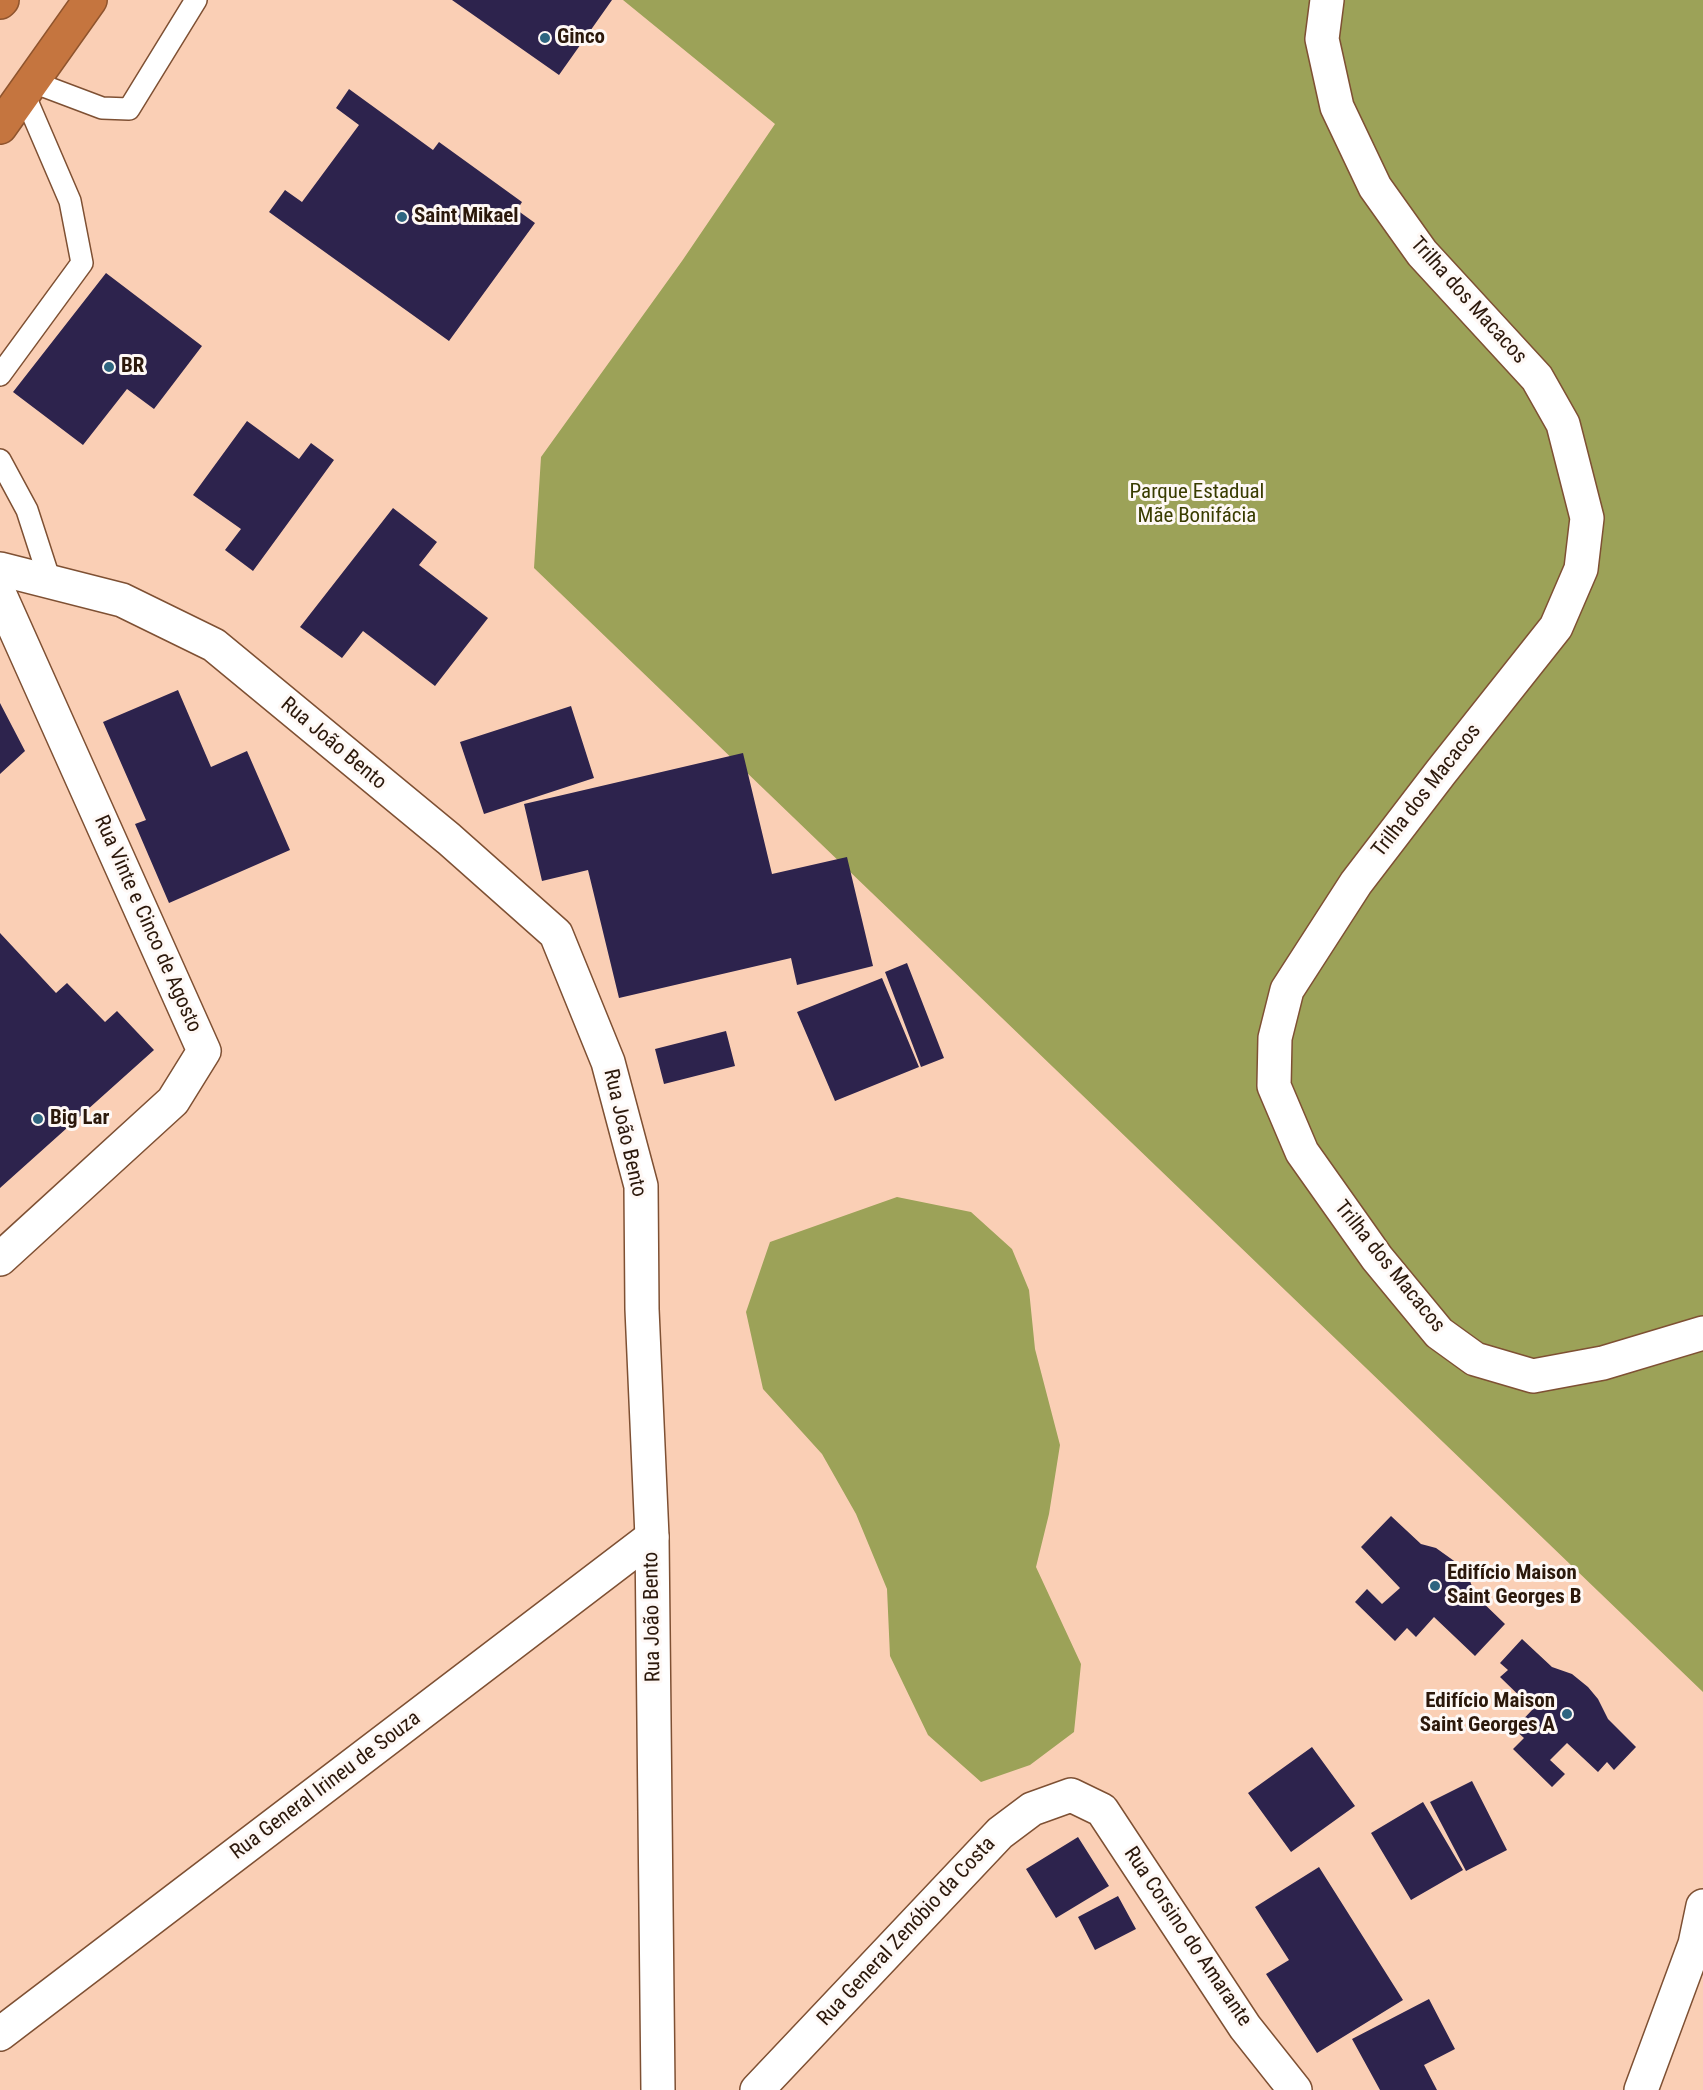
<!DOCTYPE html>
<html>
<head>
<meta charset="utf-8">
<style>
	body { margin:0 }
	canvas { display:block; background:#facfb5 }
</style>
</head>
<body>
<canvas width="1703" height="2090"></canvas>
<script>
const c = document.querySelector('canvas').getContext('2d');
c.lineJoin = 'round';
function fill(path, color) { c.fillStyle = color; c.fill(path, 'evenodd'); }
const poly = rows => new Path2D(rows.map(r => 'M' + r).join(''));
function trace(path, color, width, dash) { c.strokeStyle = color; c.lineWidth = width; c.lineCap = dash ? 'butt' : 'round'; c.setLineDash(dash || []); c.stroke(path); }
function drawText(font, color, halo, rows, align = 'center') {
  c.font = font + ' "Roboto Condensed",sans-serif'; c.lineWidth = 6; c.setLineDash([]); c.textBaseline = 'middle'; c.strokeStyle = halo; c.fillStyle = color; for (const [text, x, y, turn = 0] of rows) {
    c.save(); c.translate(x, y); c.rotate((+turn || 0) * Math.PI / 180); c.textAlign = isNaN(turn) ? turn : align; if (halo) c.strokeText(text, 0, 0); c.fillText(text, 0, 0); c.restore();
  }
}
const forest = poly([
	[623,0,1703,0,1703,1692,534,568,541,457,682,261,775,124],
	[897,1197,971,1212,1012,1249,1029,1290,1035,1349,1060,1445,1049,1514,1036,1567,1081,1664,1074,1732,1030,1765,981,1782,928,1735,890,1656,887,1589,856,1514,822,1454,763,1389,746,1312,770,1242]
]);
const building = poly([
	[452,0,612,0,559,75],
	[349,89,433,150,439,142,522,202,517,210,535,223,449,341,269,212,285,190,302,202,359,125,336,108],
	[106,273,202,346,154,409,127,389,83,445,13,392],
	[247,421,299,459,311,443,334,460,253,571,225,550,241,529,193,495],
	[393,508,437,542,419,565,488,618,435,686,363,631,342,658,300,627],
	[178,690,211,767,247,751,290,850,169,903,135,824,146,820,103,722],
	[0,703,25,751,0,774],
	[571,706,594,778,484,814,460,742],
	[743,753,772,874,847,857,873,966,797,985,791,958,619,998,588,870,542,881,524,804],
	[0,933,56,993,67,983,105,1022,117,1011,154,1050,0,1188],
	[907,963,944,1058,921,1067,885,972],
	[882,978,919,1067,835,1101,797,1012],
	[726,1031,735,1066,664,1084,655,1049],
	[1391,1516,1421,1544,1436,1548,1457,1563,1469,1578,1475,1595,1505,1624,1475,1656,1434,1617,1416,1637,1407,1628,1395,1641,1355,1602,1367,1589,1382,1604,1400,1588,1361,1547],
	[1522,1639,1552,1667,1572,1674,1588,1687,1598,1699,1608,1719,1636,1747,1614,1770,1607,1762,1598,1772,1567,1743,1550,1760,1565,1774,1552,1787,1513,1749,1524,1738,1514,1729,1533,1709,1500,1677,1508,1670,1500,1663],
	[1312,1747,1355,1806,1291,1852,1248,1793],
	[1472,1781,1507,1850,1466,1871,1430,1802],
	[1423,1802,1463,1870,1411,1900,1371,1833],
	[1078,1837,1109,1886,1056,1918,1026,1869],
	[1319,1867,1403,2000,1317,2053,1266,1974,1289,1960,1255,1907],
	[1118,1896,1136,1929,1095,1950,1078,1917],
	[1429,1999,1455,2049,1424,2065,1437,2090,1380,2090,1352,2039]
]);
const lane = poly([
	[33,82,102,108,129,109,196,0],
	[0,375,82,263,70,201,24,94],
	[0,460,27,510,50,581]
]);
const street = poly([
	[1327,0,1322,39,1337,107,1375,187,1422,253,1537,378,1563,424,1587,518,1581,569,1556,627,1441,772,1356,883,1287,990,1275,1038,1274,1086,1302,1152,1377,1258,1439,1333,1475,1359,1533,1376,1603,1363,1703,1333],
	[0,595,204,1051,173,1101,0,1259],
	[0,2034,652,1537],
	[1641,2090,1695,1944,1703,1906]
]);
const secondary = poly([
	[0,569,122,600,214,645,449,839,556,934,608,1062,641,1186,642,1309,652,1537,658,2090],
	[757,2090,1000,1833,1032,1809,1071,1795,1102,1810,1245,2027,1295,2090]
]);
const highway = poly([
	[0,2,2,0],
	[0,127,90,0]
]);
const markers = [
	[545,38,6,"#2e6580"],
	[402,217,6,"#2e6580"],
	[109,367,6,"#2e6580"],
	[38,1119,6,"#2e6580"],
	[1435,1586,6,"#2e6580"],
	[1567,1714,6,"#2e6580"]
];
const poiNames = [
	["Ginco",557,38],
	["Saint Mikael",414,217],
	["BR",121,367],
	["Big Lar",50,1119],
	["Edifício Maison",1447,1574],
	["Saint Georges B",1447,1598],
	["Edifício Maison",1555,1702,"right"],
	["Saint Georges A",1555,1726,"right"]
];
const streetNames = [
	["Trilha dos Macacos",1468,301,48],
	["Rua João Bento",333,744,40],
	["Trilha dos Macacos",1427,791,-52],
	["Rua Vinte e Cinco de Agosto",147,924,66],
	["Rua João Bento",624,1133,77],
	["Trilha dos Macacos",1389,1267,51],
	["Rua João Bento",653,1617,-91],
	["Rua General Irineu de Souza",326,1786,-37],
	["Rua General Zenóbio da Costa",907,1932,-47],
	["Rua Corsino do Amarante",1187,1937,56]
];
const parkNames = [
	["Parque Estadual",1197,493],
	["Mãe Bonifácia",1197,517]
];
fill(forest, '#9ca258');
fill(building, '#2d234d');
trace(lane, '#7e5033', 24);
trace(street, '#7e5033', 36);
trace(secondary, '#7e5033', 36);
trace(highway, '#8f542d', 36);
trace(lane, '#fff', 21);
trace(street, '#fff', 33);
trace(secondary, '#fff', 33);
trace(highway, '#c5753f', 33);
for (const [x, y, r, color] of markers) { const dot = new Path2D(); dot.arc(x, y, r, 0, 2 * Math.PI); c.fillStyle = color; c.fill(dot); trace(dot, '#fef8f5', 2); }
drawText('bold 21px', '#2b180b', '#fef8f5', poiNames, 'left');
drawText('21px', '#2b180b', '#fef8f5', streetNames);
drawText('21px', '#393c00', '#fef8f5', parkNames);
</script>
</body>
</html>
